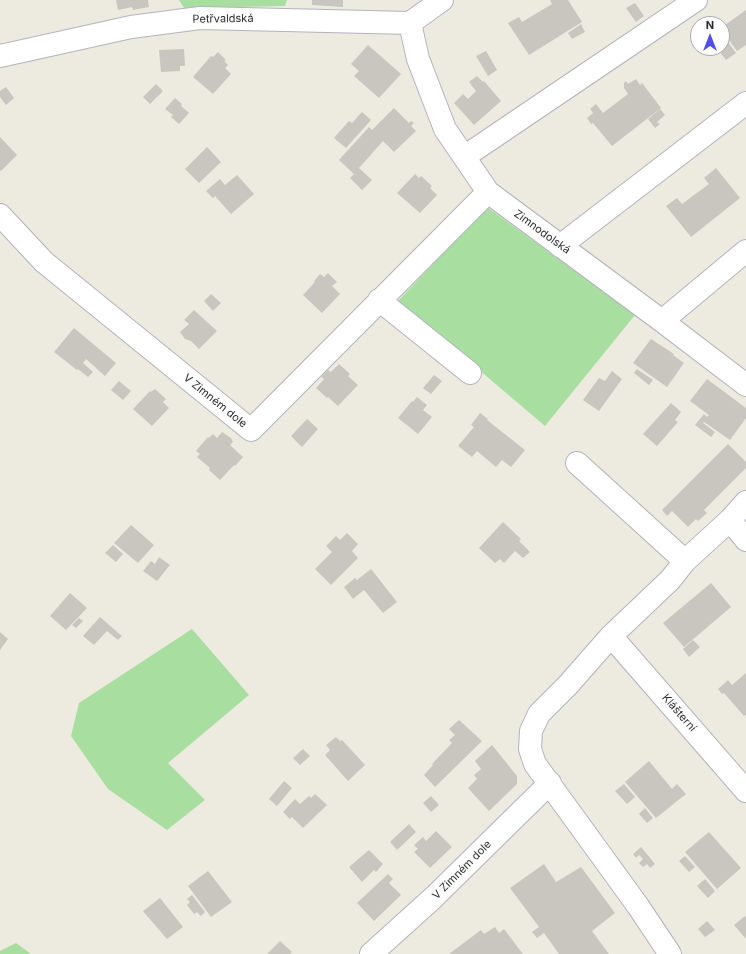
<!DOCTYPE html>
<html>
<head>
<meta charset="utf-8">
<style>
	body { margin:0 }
	#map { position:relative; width:746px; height:954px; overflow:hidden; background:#edeae0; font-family:Inter,sans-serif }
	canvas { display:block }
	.north { position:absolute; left:690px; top:16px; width:40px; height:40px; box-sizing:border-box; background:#fff; border:1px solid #ababab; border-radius:50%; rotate:0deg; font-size:11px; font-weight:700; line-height:16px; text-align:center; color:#2c2c2c }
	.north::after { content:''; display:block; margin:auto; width:14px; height:18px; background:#504dec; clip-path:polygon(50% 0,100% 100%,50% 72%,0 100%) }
</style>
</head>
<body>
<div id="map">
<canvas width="746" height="954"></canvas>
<div class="north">N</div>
</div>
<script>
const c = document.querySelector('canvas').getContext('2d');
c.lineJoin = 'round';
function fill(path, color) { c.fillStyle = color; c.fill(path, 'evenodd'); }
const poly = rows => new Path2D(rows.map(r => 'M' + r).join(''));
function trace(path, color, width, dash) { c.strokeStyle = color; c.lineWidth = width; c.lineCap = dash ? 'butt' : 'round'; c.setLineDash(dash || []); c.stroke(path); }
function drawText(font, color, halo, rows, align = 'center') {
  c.font = font + ' Inter,sans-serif'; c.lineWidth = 3.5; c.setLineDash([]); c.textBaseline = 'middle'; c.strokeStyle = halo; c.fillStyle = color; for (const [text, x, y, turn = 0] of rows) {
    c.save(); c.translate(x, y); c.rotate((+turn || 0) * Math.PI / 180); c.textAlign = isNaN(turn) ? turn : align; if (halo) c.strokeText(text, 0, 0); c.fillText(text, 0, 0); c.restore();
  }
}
const green = poly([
	[179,0,287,0,285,6,184,8],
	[487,207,635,315,545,426,398,301],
	[192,629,249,695,168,763,205,800,167,830,108,789,71,736,79,703],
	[16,943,31,954,0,954,0,951]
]);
const building = poly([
	[116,0,148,0,149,7,133,10,132,7,118,10],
	[312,0,343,0,343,7,312,5],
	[550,0,568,0,582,22,529,55,508,23,519,17,522,22,552,4],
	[635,3,644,16,636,22,626,8],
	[746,10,746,45,737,51,722,30,722,27],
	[581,24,585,32,572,39,568,33],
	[722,34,736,53,726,60,719,51,725,47,723,44,722,45],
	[368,45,401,74,379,98,354,76,359,71,351,64],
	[184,49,185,66,180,66,180,71,161,72,159,50],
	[486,51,497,70,488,76,476,56],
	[218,52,226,60,224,61,228,65,225,68,231,74,213,94,193,77,211,56,213,57],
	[477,76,483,82,484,81,501,101,474,125,454,103,463,94,468,99,476,91,469,82],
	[636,79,640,85,642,83,661,108,612,146,593,123,591,124,587,118,593,113,590,109,596,104,603,113,628,94,624,88,624,83,626,81,628,84],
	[156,84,163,91,150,104,143,97],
	[6,87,14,98,6,105,0,97,0,91],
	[175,98,182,104,181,106,189,113,179,124,171,117,173,115,165,109],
	[394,108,409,123,411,121,414,123,411,126,416,131,394,152,383,141,359,168,372,180,362,190,350,178,354,174,339,160,369,127,372,130],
	[660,109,665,115,657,122,660,124,655,128,648,119],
	[362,112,371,120,346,148,334,138,349,121,352,123],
	[0,137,17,155,1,171,0,170],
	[207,147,221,162,199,183,185,169],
	[716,168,740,198,691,237,666,206,677,198,682,204,709,184,704,178],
	[415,174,419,178,421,176,432,186,430,188,437,195,420,213,397,193],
	[237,175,254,194,231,214,215,196,213,198,206,191,220,179,225,185],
	[328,273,337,282,332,286,340,294,322,313,303,295,315,282,314,281,320,274,324,277],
	[211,294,221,303,213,311,204,301],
	[194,310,217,331,199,349,191,341,185,339,180,332,189,324,184,320],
	[74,328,116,363,105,376,86,359,83,363,93,372,88,377,78,369,77,370,54,352],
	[651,339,674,354,673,355,684,363,667,387,633,363],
	[339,364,350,374,348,376,358,385,338,406,328,397,327,398,316,388,324,379,321,377,328,370,331,372],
	[637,369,653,380,649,385,634,373],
	[612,371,622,379,599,411,583,400,599,378,605,381],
	[434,375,442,381,431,394,423,388],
	[707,379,746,408,746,418,730,440,704,422,703,423,715,432,711,437,695,425,704,414,707,417,709,415,690,401],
	[119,381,131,391,123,400,111,390],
	[155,389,166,399,163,402,169,408,152,426,133,409,150,391,151,392],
	[417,397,427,405,423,410,432,417,418,434,398,418,412,401,413,402],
	[671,403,681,412,675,420,678,422,657,446,643,434],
	[480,413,488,419,487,420,525,450,511,467,502,460,496,467,477,451,472,457,458,446,474,427,471,425],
	[307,419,318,429,302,447,291,436],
	[222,432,231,438,233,442,230,445,243,457,235,466,234,465,220,480,209,470,210,468,197,457,200,454,196,451,208,437,209,438,213,434,217,438],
	[728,444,746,462,746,468,704,510,707,513,698,521,696,519,688,527,672,511,667,516,662,510],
	[503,522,521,539,519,541,530,552,523,558,515,551,504,563,500,559,495,563,479,548],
	[131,525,154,545,138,563,114,543],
	[347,533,358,544,352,551,358,558,331,585,315,569,332,552,326,546,336,536,340,540],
	[113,545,123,554,116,562,105,553],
	[159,557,170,565,157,581,143,571,151,561,155,564],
	[371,569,397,602,383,613,364,590,353,599,344,587,355,578,357,580],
	[711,583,731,607,684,647,663,623],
	[70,593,87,608,66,630,50,616],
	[100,617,122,636,118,640,107,631,94,645,83,636],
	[79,618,83,621,76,628,72,625],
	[0,632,8,639,0,650],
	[693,640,700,647,689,657,683,649],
	[746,673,746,715,744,716,724,693,722,694,718,689,728,680,732,685],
	[459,720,482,741,435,787,424,775,433,765,432,764,452,743,449,740,455,735,449,729],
	[336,737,340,741,342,740,365,765,348,781,325,755,330,750,326,745],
	[492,745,517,776,517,784,489,811,468,788,477,779,474,775,481,769,475,761],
	[303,749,310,756,300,765,293,758],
	[649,761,672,789,677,784,686,794,656,818,625,782],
	[284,781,292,788,277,806,269,799],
	[624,784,635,797,627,804,615,791],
	[315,794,327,805,303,828,292,817,290,819,283,812,295,799,300,804,309,796,311,798],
	[431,796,439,805,431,812,423,803],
	[645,808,653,818,647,823,639,814],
	[409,824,416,832,397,850,390,842],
	[436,831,452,847,430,868,414,852,418,849,414,845,423,837,426,841],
	[709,832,741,868,717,889,685,852],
	[641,847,655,864,650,868,647,864,643,867,639,863,643,859,639,855,636,858,633,854],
	[369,850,383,864,376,872,374,870,362,882,349,867],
	[685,856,695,867,689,872,679,861],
	[544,864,556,882,581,867,615,913,592,931,609,954,559,954,544,933,537,938,532,932,539,927,510,888],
	[208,871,232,902,211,917,188,886],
	[388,874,393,879,389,883,401,895,374,921,357,903],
	[705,879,715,891,708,898,697,886],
	[192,895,205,912,201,916,197,912,194,914,187,905,190,902,187,899],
	[160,898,183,927,167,939,143,911],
	[745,916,746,917,746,939,734,925],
	[707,921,715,930,705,937,698,929],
	[495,927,499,933,504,929,523,954,449,954,481,930,484,934],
	[280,941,292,952,290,954,267,954]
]);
const minor = poly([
	[410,23,418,59,445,129,488,192,662,321,746,385],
	[0,56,131,27,200,18,410,23,442,0],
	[464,157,696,0],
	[0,215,44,262,251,430,488,192],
	[560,246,746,103],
	[379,300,470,373],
	[662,321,746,251],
	[577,463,685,561],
	[730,520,746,540],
	[611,636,746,791],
	[371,954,433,898,550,783],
	[670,954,638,906,535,764,530,749,531,731,539,714,568,685,611,636,670,580,685,561,730,520,746,502]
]);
const streetNames = [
	["Petřvaldská",223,19,-1],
	["Zimnodolská",542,232,36],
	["V Zimném dole",215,401,39],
	["Klášterní",679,713,49],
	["V Zimném dole",462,870,-45]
];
fill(green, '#a9dea1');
fill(building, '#c8c6bf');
trace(minor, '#b3b3be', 24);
trace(minor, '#fff', 22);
drawText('11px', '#2c2c2c', '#fff', streetNames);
</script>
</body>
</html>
